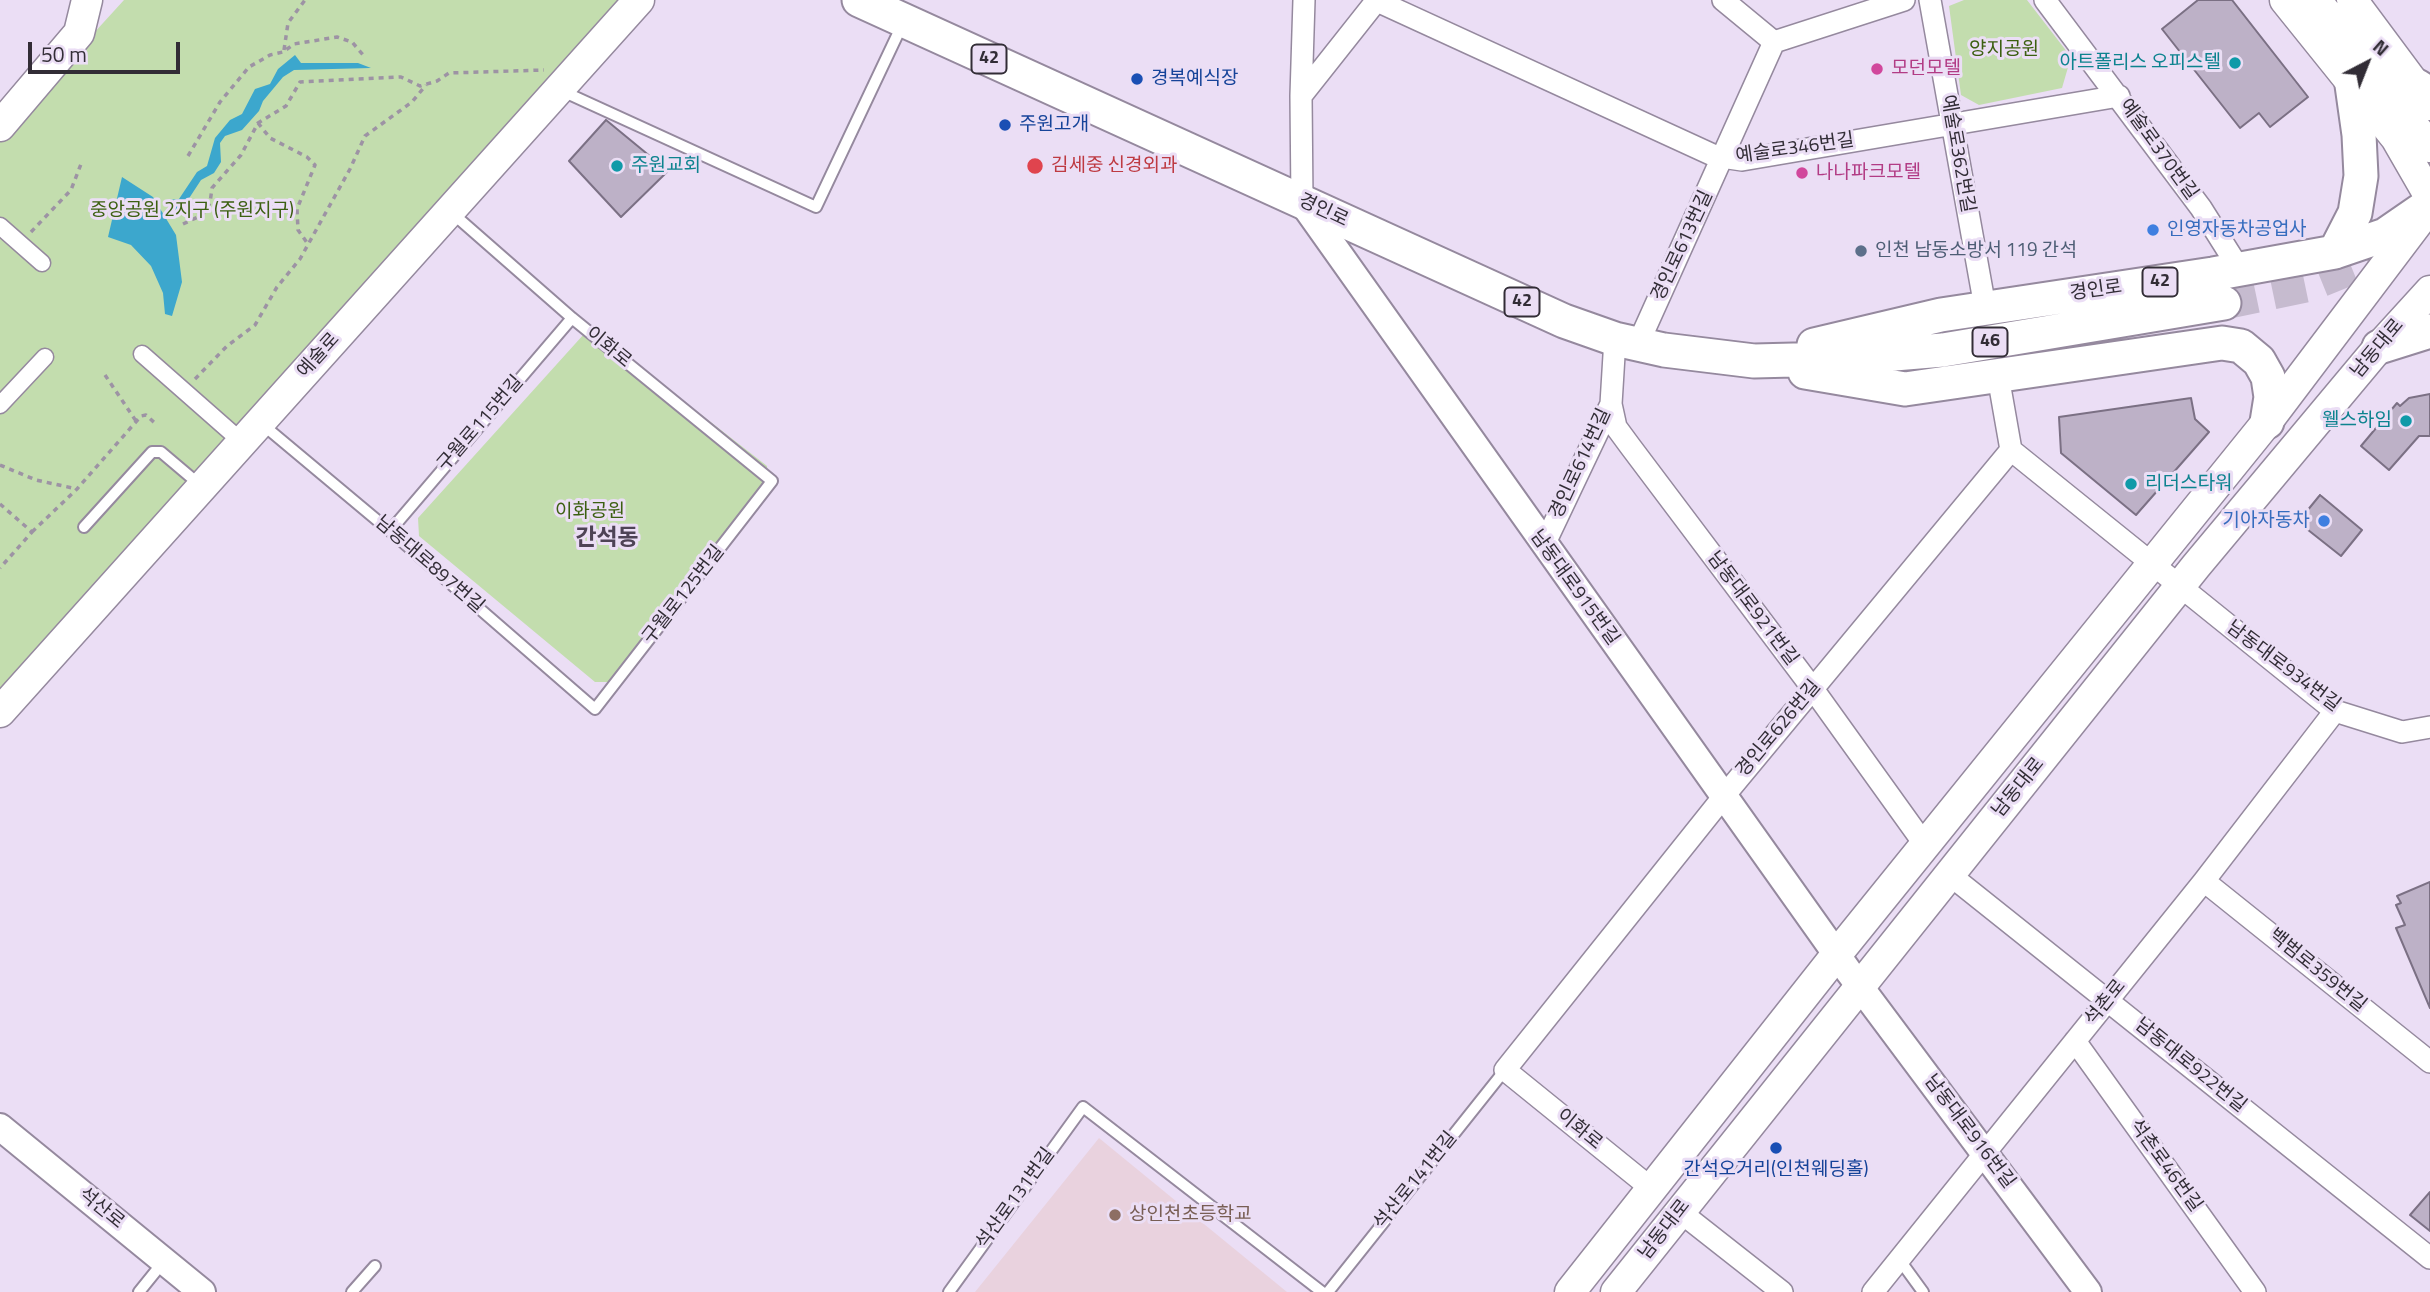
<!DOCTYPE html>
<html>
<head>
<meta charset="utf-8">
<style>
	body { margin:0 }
	#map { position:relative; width:2430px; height:1292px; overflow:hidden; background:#ebdef5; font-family:"Titillium Web",sans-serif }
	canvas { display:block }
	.north { position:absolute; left:2332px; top:28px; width:70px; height:70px; -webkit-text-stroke:5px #ebdef5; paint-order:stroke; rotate:42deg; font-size:19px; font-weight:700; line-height:28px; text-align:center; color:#322d36 }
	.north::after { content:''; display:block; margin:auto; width:24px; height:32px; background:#322d36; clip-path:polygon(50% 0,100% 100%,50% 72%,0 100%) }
	.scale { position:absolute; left:28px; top:42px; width:152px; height:32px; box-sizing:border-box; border:4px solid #322d36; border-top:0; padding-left:9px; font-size:21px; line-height:24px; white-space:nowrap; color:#322d36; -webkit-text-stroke:5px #ebdef5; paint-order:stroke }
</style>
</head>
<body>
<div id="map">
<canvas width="2430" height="1292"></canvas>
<div class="north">N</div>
<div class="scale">50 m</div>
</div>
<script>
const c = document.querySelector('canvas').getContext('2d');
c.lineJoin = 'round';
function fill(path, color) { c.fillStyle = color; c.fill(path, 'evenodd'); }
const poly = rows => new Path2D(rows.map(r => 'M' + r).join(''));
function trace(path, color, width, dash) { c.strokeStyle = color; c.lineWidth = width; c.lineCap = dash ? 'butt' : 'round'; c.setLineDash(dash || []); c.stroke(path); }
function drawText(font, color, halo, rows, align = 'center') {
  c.font = font + ' "Titillium Web","Noto Sans KR",sans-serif'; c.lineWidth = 6; c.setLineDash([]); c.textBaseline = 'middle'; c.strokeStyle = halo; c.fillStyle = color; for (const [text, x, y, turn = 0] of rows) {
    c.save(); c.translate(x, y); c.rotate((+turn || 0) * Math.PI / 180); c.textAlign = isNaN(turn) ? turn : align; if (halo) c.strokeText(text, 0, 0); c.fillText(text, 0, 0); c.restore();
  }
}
const education = poly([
	[1099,1138,1287,1292,975,1292]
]);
const green = poly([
	[124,0,639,0,0,712,0,136],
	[1964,0,2027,0,2071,57,2062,88,1979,105,1961,95,1949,6],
	[584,334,598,334,767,466,768,484,613,682,595,682,419,536,418,518]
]);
const water = poly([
	[295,55,301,63,358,63,371,68,294,70,283,77,263,101,259,111,242,130,225,136,220,143,221,162,214,173,201,180,184,206,174,210,168,200,179,199,197,172,207,166,215,138,230,120,242,114,255,89,270,84,278,69],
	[122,177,153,197,176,235,182,282,172,316,165,314,163,293,151,266,131,245,108,237]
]);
const building = poly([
	[2198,0,2232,0,2308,97,2270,127,2259,113,2240,128,2162,29,2198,0],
	[606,120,668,171,621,217,569,161,606,120],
	[2430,394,2430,436,2419,436,2389,470,2361,446,2397,403,2400,406,2409,398,2430,394],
	[2191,398,2195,419,2209,432,2136,515,2061,453,2059,417,2191,398],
	[2320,495,2362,530,2341,556,2298,522,2320,495],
	[2430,882,2430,1008,2396,928,2405,925,2396,905,2401,903,2397,896,2430,882],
	[2430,1192,2430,1231,2410,1215,2430,1192]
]);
const primaryTunnel = poly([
	[2224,303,2310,285,2384,255,2409,239]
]);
const path = poly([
	[284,50,288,23,305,0],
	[258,123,270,138,307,157,315,165,297,209,298,230,308,244],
	[188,156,220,102,249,67,270,55,283,52,294,44,337,37,352,42,364,56],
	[183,224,202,215,210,203,212,188,241,155,258,123,286,106,300,82,401,77,420,86,437,81,449,73,544,70],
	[31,232,71,190,81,164],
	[105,375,136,421],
	[195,379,227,346,255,325,277,287,300,259,350,169,365,136,412,102,426,85],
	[0,465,36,480,77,489],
	[0,504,32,532,0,568],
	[32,532,77,489,141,416,146,415,157,425]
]);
const service = poly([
	[560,90,816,207,903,23],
	[262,424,390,531,595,709,772,481,572,318,451,212],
	[84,527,152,452,161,452,200,485],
	[390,531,572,318],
	[1899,1259,1923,1292],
	[139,1292,164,1261],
	[352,1292,375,1266],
	[949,1292,1083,1107,1322,1292],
	[1328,1292,1505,1070]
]);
const pedestrian = poly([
	[0,226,42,263],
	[142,354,242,442],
	[0,405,45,357]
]);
const minor = poly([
	[1375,0,1715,156,1742,160,2119,96],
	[1723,0,1774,42],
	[1930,0,1985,307],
	[2045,0,2201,208,2240,270],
	[1301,96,1304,0],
	[1302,202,1301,96,1377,0],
	[1638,344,1774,42,1904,0],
	[1611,404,1616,427,1630,446,1813,689,1925,845],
	[2011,450,2335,711,2402,732,2430,727],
	[1544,545,1611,404,1615,339],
	[1950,875,2430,1258],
	[2204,881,2430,1062],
	[2075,1041,2255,1292],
	[1652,1189,1505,1070,1724,796,2011,450,1998,376],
	[1679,1211,1782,1292],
	[1873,1292,2204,881,2335,711]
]);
const tertiary = poly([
	[1302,202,1849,972,2088,1292],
	[0,1127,202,1292]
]);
const secondary = poly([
	[2285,0,2396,138,2430,197],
	[2316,0,2430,147],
	[2352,0,2430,105],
	[0,126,79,33,87,0],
	[0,712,639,0],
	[1570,1292,1837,954,2267,422,2428,209],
	[1616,1292,2196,566,2379,347,2430,291]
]);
const primary = poly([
	[859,0,1564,321,1615,339,1664,350,1754,361,1833,359,1943,350,2224,303],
	[2417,86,2430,94],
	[2335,252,2355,213,2361,176,2359,135,2351,78],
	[1814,345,1941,315,2213,274,2335,252,2385,235,2430,204],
	[2379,347,2430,331],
	[1805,372,1905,389,2222,343,2241,346,2259,361,2268,377,2271,397,2267,422]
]);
const markers = [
	[2235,63,7,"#0f9aa8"],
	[1877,69,7,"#d1479c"],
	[1137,79,7,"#1a4fb4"],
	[1005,125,7,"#1a4fb4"],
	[617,166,7,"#0f9aa8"],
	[1035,166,9,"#e0444e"],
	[1802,173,7,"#d1479c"],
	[2153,230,7,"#3f7fe0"],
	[1861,251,7,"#5c6f8a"],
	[2406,421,7,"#0f9aa8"],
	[2131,484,7,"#0f9aa8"],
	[2324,521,7,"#3f7fe0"],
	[1776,1148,7,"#1a4fb4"],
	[1115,1215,7,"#8d6e63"]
];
const shields = [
	[989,59,35],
	[2160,282,35],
	[1522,302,35],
	[1990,342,35]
];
const shieldNames = [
	["42",989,59],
	["42",2160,282],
	["42",1522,302],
	["46",1990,342]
];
const parkNames = [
	["양지공원",2004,50],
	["중앙공원 2지구 (주원지구)",192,211],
	["이화공원",590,512]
];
const cultureNames = [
	["아트폴리스 오피스텔",2221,63],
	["주원교회",631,166,"left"],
	["웰스하임",2392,421],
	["리더스타워",2145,484,"left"]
];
const hotelNames = [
	["모던모텔",1891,69],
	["나나파크모텔",1816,173]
];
const transitNames = [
	["경복예식장",1151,79],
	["주원고개",1019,125],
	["간석오거리(인천웨딩홀)",1776,1170,"center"]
];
const streetNames = [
	["예술로346번길",1795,149,-8],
	["예술로370번길",2158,150,54],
	["예술로362번길",1957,154,80],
	["경인로",1323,211,25],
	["경인로613번길",1683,246,-65],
	["경인로",2096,291,-8],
	["이화로",608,348,39],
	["남동대로",2378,349,-50],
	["예술로",319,356,-48],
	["구월로115번길",481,424,-49],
	["경인로614번길",1581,464,-65],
	["남동대로897번길",429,565,41],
	["남동대로915번길",1574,588,54],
	["구월로125번길",684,595,-52],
	["남동대로921번길",1752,609,53],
	["남동대로934번길",2283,667,37],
	["경인로626번길",1779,729,-50],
	["남동대로",2019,788,-51],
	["백범로359번길",2317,971,39],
	["석촌로",2106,1003,-51],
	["남동대로922번길",2190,1066,39],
	["이화로",1579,1130,39],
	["남동대로916번길",1969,1132,53],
	["석촌로46번길",2165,1166,54],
	["석산로141번길",1416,1181,-51],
	["석산로131번길",1016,1199,-54],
	["석산로",101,1209,39],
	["남동대로",1665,1230,-52]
];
const healthNames = [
	["김세중 신경외과",1051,166]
];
const shopNames = [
	["인영자동차공업사",2167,230],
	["기아자동차",2310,521,"right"]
];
const serviceNames = [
	["인천 남동소방서 119 간석",1875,251]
];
const educationNames = [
	["상인천초등학교",1129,1215]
];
const quarterNames = [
	["간석동",607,539]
];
fill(education, '#e9d2de');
fill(green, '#c3ddae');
fill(water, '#3ca7cd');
fill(building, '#bdb1c7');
trace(building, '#7b7084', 2);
trace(primaryTunnel, '#c6bbcf', 33, [33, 17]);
trace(service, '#95899e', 14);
trace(pedestrian, '#95899e', 19);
trace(minor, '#95899e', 24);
trace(tertiary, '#95899e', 30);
trace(secondary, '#95899e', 33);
trace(primary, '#95899e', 37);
trace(path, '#9d93a4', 3.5, [5, 5]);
trace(service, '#fff', 10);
trace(pedestrian, '#fff', 16);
trace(minor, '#fff', 21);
trace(tertiary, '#fff', 26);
trace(secondary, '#fff', 30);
trace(primary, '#fff', 33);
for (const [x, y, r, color] of markers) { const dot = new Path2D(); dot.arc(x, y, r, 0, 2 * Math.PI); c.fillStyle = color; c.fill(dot); trace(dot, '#ebdef5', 2.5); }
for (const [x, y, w] of shields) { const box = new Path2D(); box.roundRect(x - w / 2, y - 14.5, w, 29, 5); c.fillStyle = '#ebdef5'; c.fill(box); trace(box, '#322d36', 2); }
drawText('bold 18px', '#322d36', null, shieldNames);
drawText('19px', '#3c6011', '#ebdef5', parkNames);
drawText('19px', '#0d838f', '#ebdef5', cultureNames, 'right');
drawText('19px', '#b23c85', '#ebdef5', hotelNames, 'left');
drawText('19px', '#164399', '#ebdef5', transitNames, 'left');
drawText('19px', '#322d36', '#ebdef5', streetNames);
drawText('19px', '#be3a42', '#ebdef5', healthNames, 'left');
drawText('19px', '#366cbe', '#ebdef5', shopNames, 'left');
drawText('19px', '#4e5e75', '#ebdef5', serviceNames, 'left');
drawText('19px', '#785e54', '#ebdef5', educationNames, 'left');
drawText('bold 23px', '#4e4356', '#ebdef5', quarterNames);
</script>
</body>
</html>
